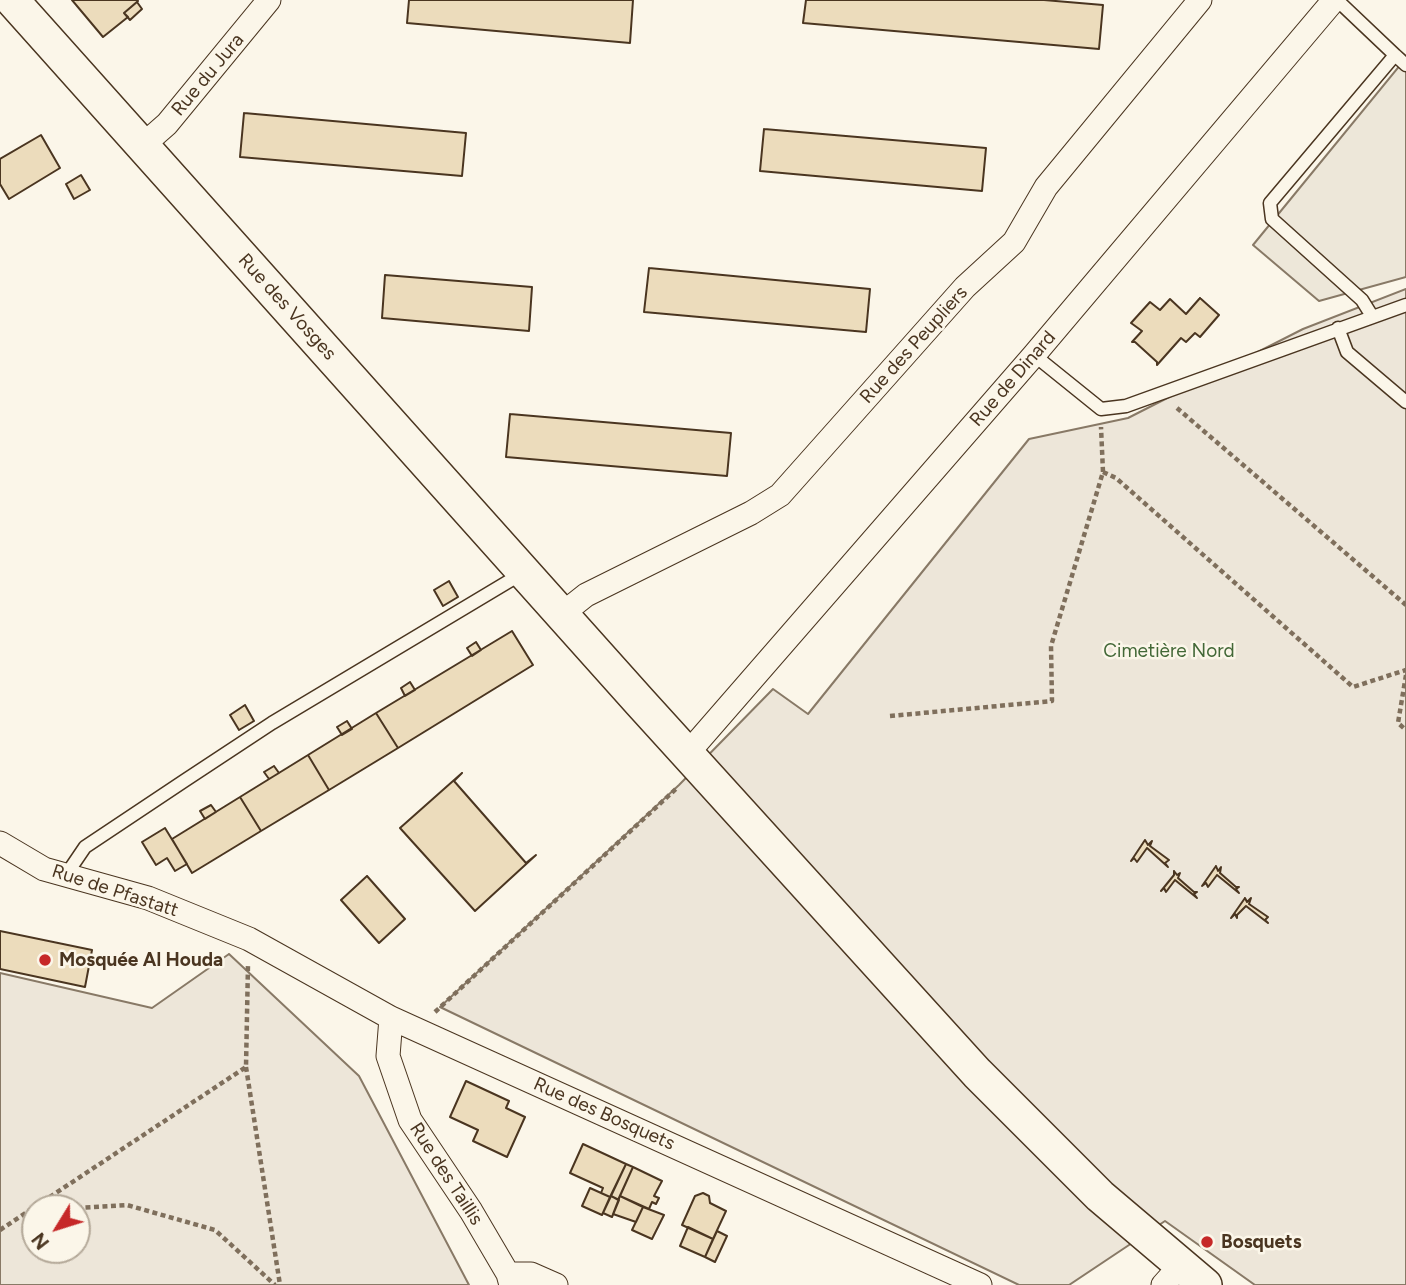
<!DOCTYPE html>
<html>
<head>
<meta charset="utf-8">
<style>
	body { margin:0 }
	#map { position:relative; width:1406px; height:1285px; overflow:hidden; background:#fbf6e9; font-family:Figtree,sans-serif }
	canvas { display:block }
	.north { position:absolute; left:21px; top:1194px; width:70px; height:70px; box-sizing:border-box; background:#fbf6e9; border:2px solid #b4a999; border-radius:50%; rotate:232deg; font-size:19px; font-weight:700; line-height:28px; text-align:center; color:#4a3520 }
	.north::after { content:''; display:block; margin:auto; width:24px; height:32px; background:#c62828; clip-path:polygon(50% 0,100% 100%,50% 72%,0 100%) }
</style>
</head>
<body>
<div id="map">
<canvas width="1406" height="1285"></canvas>
<div class="north">N</div>
</div>
<script>
const c = document.querySelector('canvas').getContext('2d');
c.lineJoin = 'round';
function fill(path, color) { c.fillStyle = color; c.fill(path, 'evenodd'); }
const poly = rows => new Path2D(rows.map(r => 'M' + r).join(''));
function trace(path, color, width, dash) { c.strokeStyle = color; c.lineWidth = width; c.lineCap = dash ? 'butt' : 'round'; c.setLineDash(dash || []); c.stroke(path); }
function drawText(font, color, halo, rows, align = 'center') {
  c.font = font + ' Figtree,sans-serif'; c.lineWidth = 5; c.setLineDash([]); c.textBaseline = 'middle'; c.strokeStyle = halo; c.fillStyle = color; for (const [text, x, y, turn = 0] of rows) {
    c.save(); c.translate(x, y); c.rotate((+turn || 0) * Math.PI / 180); c.textAlign = isNaN(turn) ? turn : align; if (halo) c.strokeText(text, 0, 0); c.fillText(text, 0, 0); c.restore();
  }
}
const green = poly([
	[1406,289,1406,1285,1255,1285,1165,1221,1069,1285,1019,1285,440,1007,679,785,773,689,808,714,1029,439,1128,418,1303,329,1406,289],
	[229,954,359,1076,469,1285,0,1285,0,973,152,1008,229,954],
	[35,1208,77,1208,77,1250,35,1250,35,1208]
]);
const parking = poly([
	[1406,58,1406,277,1319,301,1253,245,1406,58]
]);
const building = poly([
	[72,0,137,0,138,1,124,13,128,17,103,37,72,0],
	[409,0,633,0,630,43,407,23,409,0],
	[806,0,1044,0,1103,5,1099,49,803,23,806,0],
	[137,2,142,9,130,20,124,13,137,2],
	[244,113,466,133,462,176,240,157,244,113],
	[764,129,986,148,982,191,760,171,764,129],
	[41,135,60,168,9,199,0,184,0,159,41,135],
	[81,175,90,190,74,199,66,184,81,175],
	[649,268,870,289,866,332,644,312,649,268],
	[385,275,532,287,529,331,382,318,385,275],
	[1200,298,1219,315,1200,337,1195,333,1186,342,1181,338,1157,365,1157,362,1135,342,1132,342,1142,331,1131,323,1150,302,1160,310,1170,299,1186,314,1200,298],
	[510,414,731,433,727,476,506,457,510,414],
	[449,581,458,597,443,606,434,590,449,581],
	[512,631,533,665,398,748,376,713,512,631],
	[476,642,481,650,472,656,467,648,476,642],
	[410,682,415,690,405,696,401,688,410,682],
	[245,705,254,721,239,730,230,715,245,705],
	[376,713,398,748,329,790,308,755,376,713],
	[347,721,352,729,342,735,337,727,347,721],
	[308,755,329,790,261,831,240,797,308,755],
	[274,766,279,773,269,779,264,772,274,766],
	[462,773,454,781,526,863,536,855,475,911,400,828,462,773],
	[240,797,261,831,192,873,172,839,240,797],
	[211,805,216,812,205,819,200,811,211,805],
	[165,828,187,864,175,871,167,858,156,865,142,842,165,828],
	[1145,840,1148,845,1152,841,1150,846,1169,860,1165,863,1168,867,1147,848,1137,862,1134,858,1131,861,1145,840],
	[1216,866,1218,871,1221,867,1220,873,1236,887,1239,887,1236,889,1239,893,1217,875,1208,887,1206,883,1202,886,1216,866],
	[1174,871,1177,875,1180,873,1178,878,1194,892,1197,892,1194,894,1197,898,1175,880,1166,892,1164,888,1161,891,1174,875,1174,871],
	[367,876,405,919,379,943,341,900,367,876],
	[1245,898,1247,902,1251,898,1249,904,1268,917,1265,920,1268,923,1246,906,1237,915,1237,918,1235,914,1231,918,1245,898],
	[0,931,92,950,85,987,0,969,0,931],
	[466,1081,509,1101,506,1108,525,1117,507,1157,473,1141,478,1130,450,1117,466,1081],
	[583,1144,626,1164,610,1197,601,1193,603,1188,570,1173,583,1144],
	[626,1164,633,1167,618,1200,611,1196,626,1164],
	[633,1167,662,1181,654,1196,659,1198,656,1204,652,1202,649,1209,620,1196,633,1167],
	[590,1188,610,1197,602,1215,582,1206,590,1188],
	[703,1193,709,1196,710,1203,726,1211,713,1239,682,1225,695,1196,703,1193],
	[611,1196,619,1200,612,1217,603,1213,611,1196],
	[620,1196,643,1207,636,1222,613,1214,620,1196],
	[643,1207,664,1215,652,1239,632,1230,643,1207],
	[688,1227,713,1239,705,1257,680,1246,688,1227],
	[717,1231,727,1236,715,1262,705,1257,717,1231]
]);
const path = poly([
	[1177,408,1406,605],
	[1103,472,1116,478,1353,687,1406,670],
	[1406,675,1398,723,1406,730],
	[890,716,1052,701,1051,646,1103,472,1101,427],
	[435,1012,678,787],
	[246,1067,280,1285],
	[77,1208,127,1205,215,1230,275,1285],
	[0,1230,246,1067,248,964]
]);
const lane = poly([
	[1337,0,1395,55],
	[1372,316,1362,300,1272,219,1270,203,1395,55,1406,65],
	[1338,328,1347,352,1406,402],
	[1034,355,1101,409,1126,406,1406,305],
	[66,875,85,847,184,781,272,723,521,574]
]);
const street = poly([
	[142,146,167,124,269,0],
	[562,614,586,595,751,513,780,495,965,287,1014,242,1046,187,1200,0],
	[687,754,1034,355,1334,0],
	[0,843,44,869,148,898,249,939,391,1018,980,1285],
	[391,1018,388,1056,410,1120,471,1211,508,1274,511,1285],
	[508,1274,531,1274,556,1285],
	[1163,1285,1180,1266]
]);
const secondary = poly([
	[12,0,640,702,977,1073,1100,1196,1205,1285]
]);
const markers = [
	[45,960,7,"#c62828"],
	[1207,1242,7,"#c62828"]
];
const streetNames = [
	["Rue du Jura",208,75,-50],
	["Rue des Vosges",287,307,48],
	["Rue des Peupliers",914,345,-48],
	["Rue de Dinard",1013,379,-49],
	["Rue de Pfastatt",115,891,18],
	["Rue des Bosquets",604,1114,24],
	["Rue des Taillis",446,1174,57]
];
const parkNames = [
	["Cimetière Nord",1169,651]
];
const poiNames = [
	["Mosquée Al Houda",59,960],
	["Bosquets",1221,1242]
];
fill(green, '#ede6d9');
trace(green, '#887966', 2);
fill(parking, '#ede7d9');
trace(parking, '#887966', 2);
fill(building, '#ecdcbc');
trace(building, '#4a3520', 2);
trace(lane, '#4a3520', 15);
trace(street, '#4a3520', 25);
trace(secondary, '#4a3520', 36);
trace(path, '#7f6f5c', 4.5, [5, 3.5]);
trace(lane, '#fbf6e9', 12);
trace(street, '#fbf6e9', 23);
trace(secondary, '#fbf6e9', 33);
for (const [x, y, r, color] of markers) { const dot = new Path2D(); dot.arc(x, y, r, 0, 2 * Math.PI); c.fillStyle = color; c.fill(dot); trace(dot, '#fbf6e9', 2.5); }
drawText('19px', '#4a3520', '#fbf6e9', streetNames);
drawText('19px', '#436837', '#fbf6e9', parkNames);
drawText('bold 19px', '#4a3520', '#fbf6e9', poiNames, 'left');
</script>
</body>
</html>
